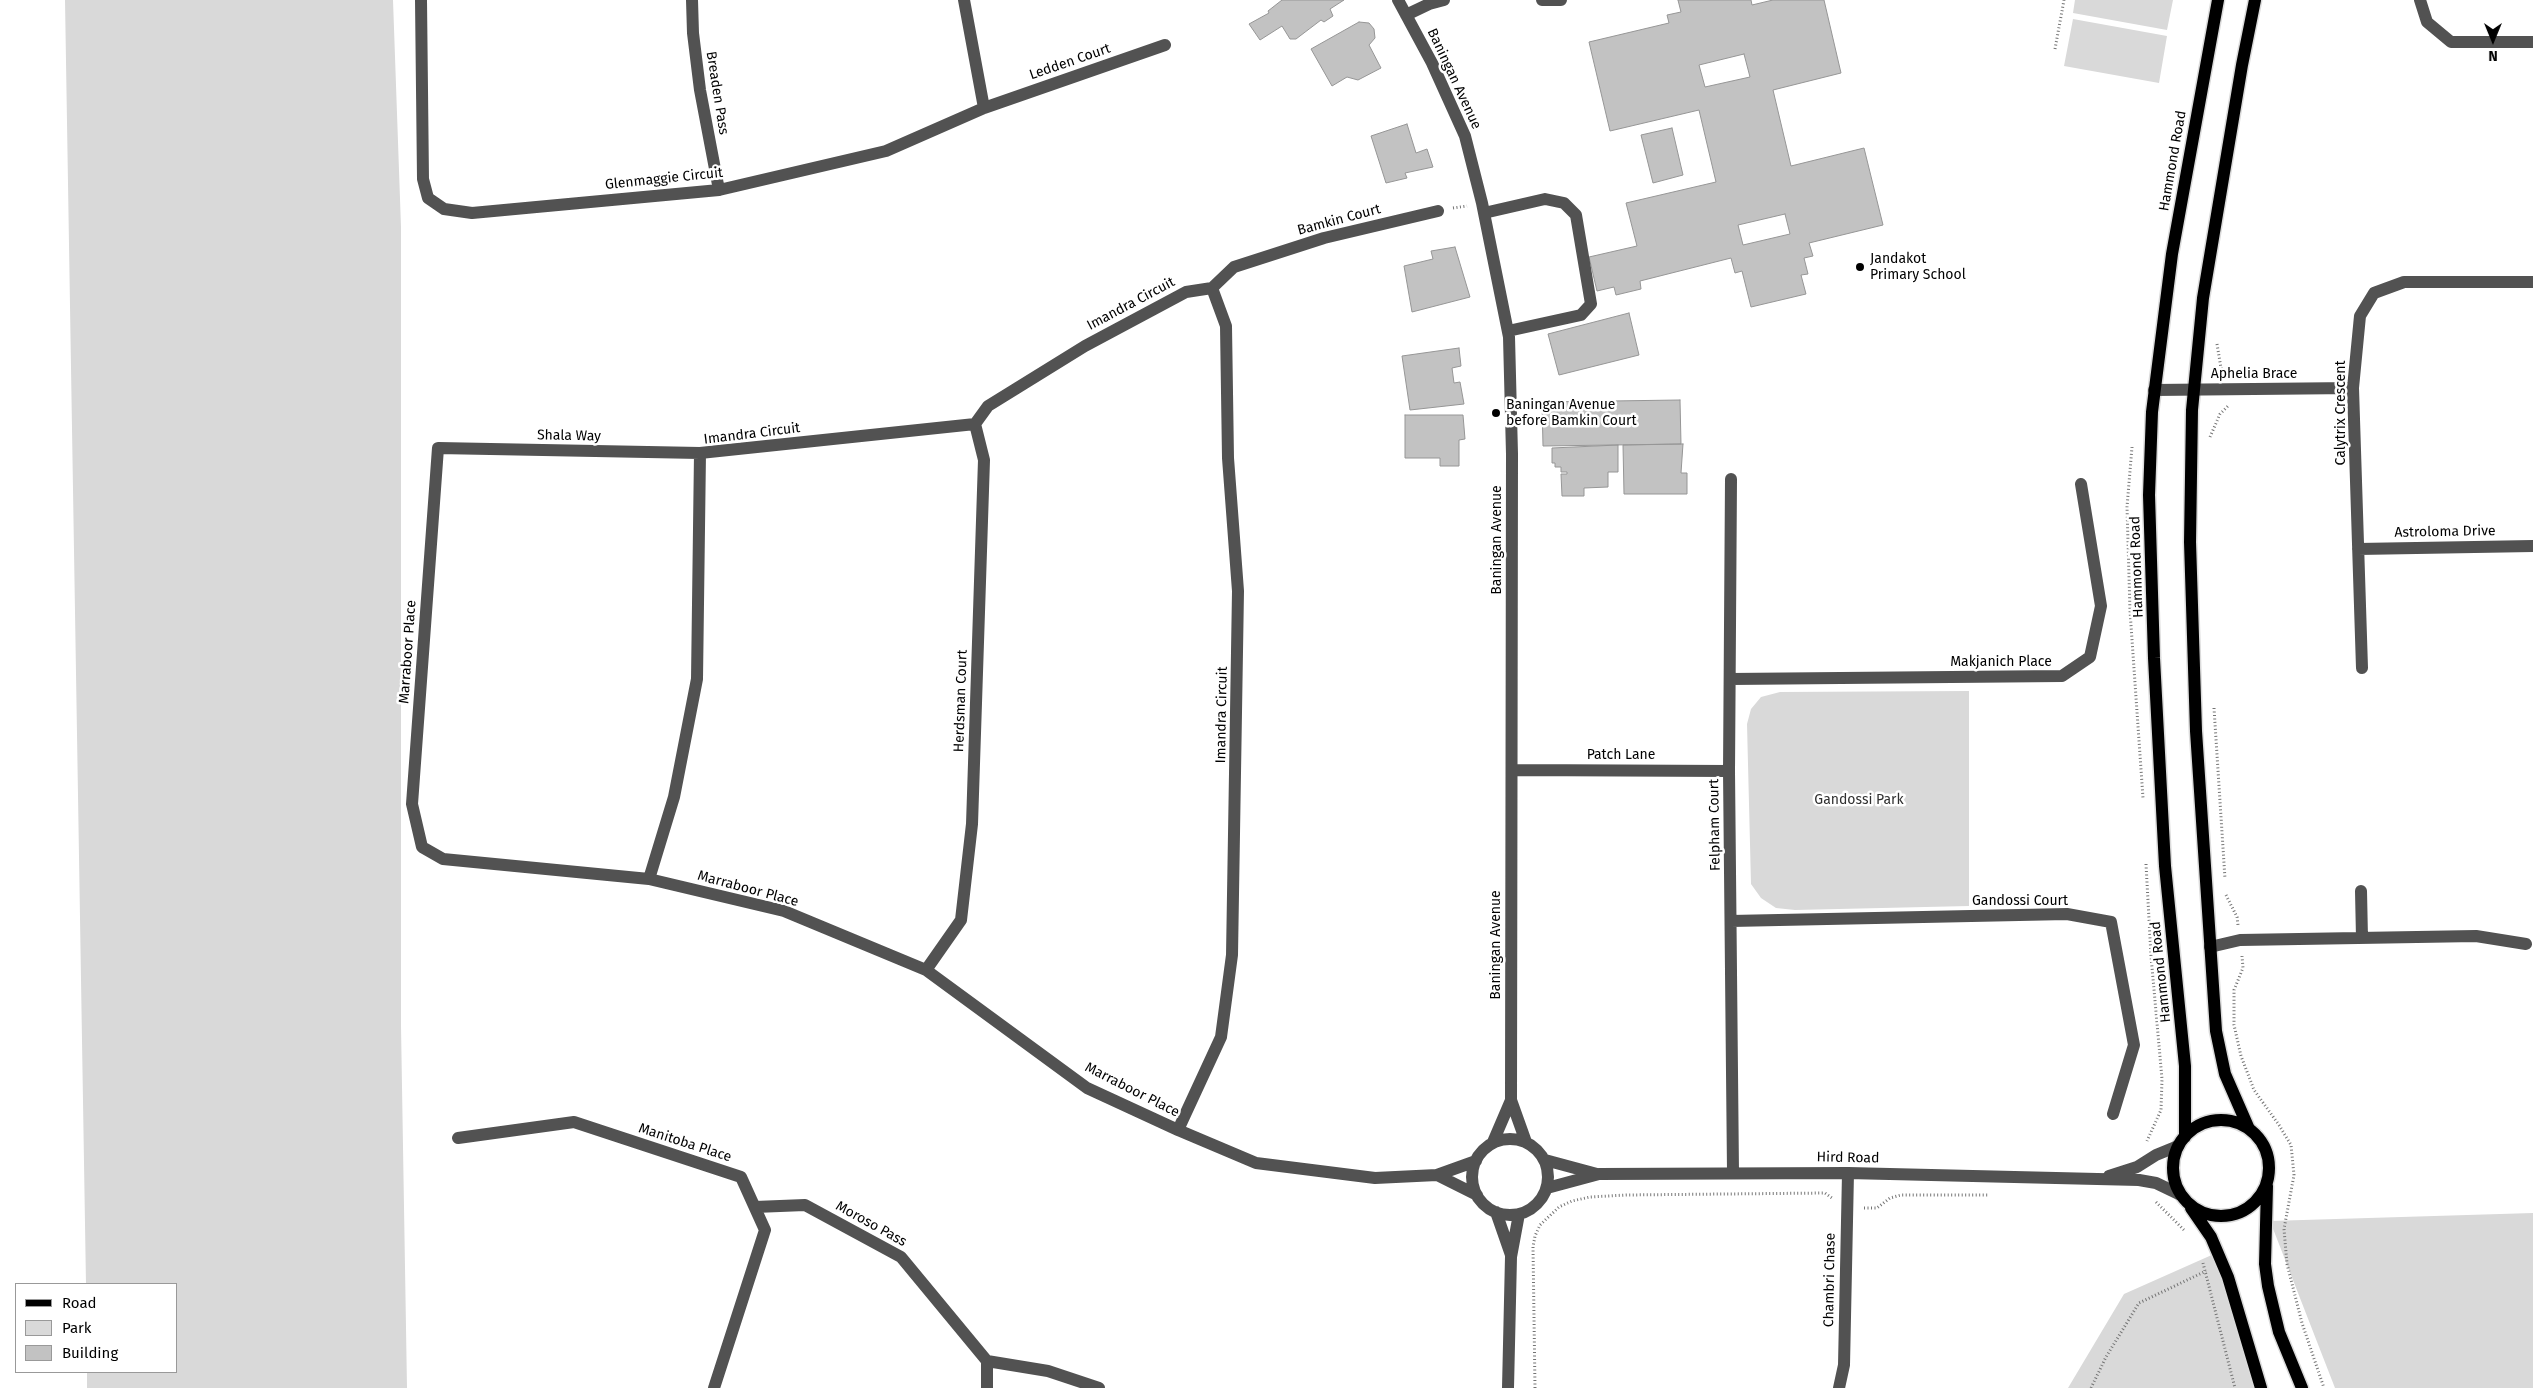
<!DOCTYPE html>
<html>
<head>
<meta charset="utf-8">
<style>
	body { margin:0 }
	#map { position:relative; width:2533px; height:1388px; overflow:hidden; background:#fff; font-family:"Fira Sans",sans-serif }
	canvas { display:block }
	.legend { position:absolute; left:15px; top:1283px; width:162px; height:90px; box-sizing:border-box; background:#fff; border:1px solid #999; margin:0; padding:6px 9px; list-style:none; font-size:15px; color:#000 }
	.legend li { display:flex; align-items:center; gap:10px; height:25px }
	.legend b { width:25px; border:1px solid #999 }
	.north { position:absolute; left:2468px; top:15px; width:50px; height:50px; -webkit-text-stroke:4px #fff; paint-order:stroke; rotate:180deg; font-size:14px; font-weight:700; line-height:20px; text-align:center; color:#000 }
	.north::after { content:''; display:block; margin:auto; width:18px; height:22px; background:#000; clip-path:polygon(50% 0,100% 100%,50% 72%,0 100%) }
</style>
</head>
<body>
<div id="map">
<canvas width="2533" height="1388"></canvas>
<ul class="legend">
<li><b style="height:6px;background:#000"></b>Road</li>
<li><b style="height:14px;background:#d9d9d9"></b>Park</li>
<li><b style="height:14px;background:#c2c2c2"></b>Building</li>
</ul>
<div class="north">N</div>
</div>
<script>
const c = document.querySelector('canvas').getContext('2d');
c.lineJoin = 'round';
function fill(path, color) { c.fillStyle = color; c.fill(path, 'evenodd'); }
const poly = rows => new Path2D(rows.map(r => 'M' + r).join(''));
function trace(path, color, width, dash) { c.strokeStyle = color; c.lineWidth = width; c.lineCap = dash ? 'butt' : 'round'; c.setLineDash(dash || []); c.stroke(path); }
function drawText(font, color, halo, rows, align = 'center') {
  c.font = font + ' "Fira Sans",sans-serif'; c.lineWidth = 5; c.setLineDash([]); c.textBaseline = 'middle'; c.strokeStyle = halo; c.fillStyle = color; for (const [text, x, y, turn = 0] of rows) {
    c.save(); c.translate(x, y); c.rotate((+turn || 0) * Math.PI / 180); c.textAlign = isNaN(turn) ? turn : align; if (halo) c.strokeText(text, 0, 0); c.fillText(text, 0, 0); c.restore();
  }
}
const green = poly([
	[65,0,393,0,401,227,401,1026,407,1388,87,1388,87,1372,176,1372,176,1284,86,1284],
	[2075,0,2173,0,2167,30,2073,13],
	[2073,19,2167,36,2159,83,2064,66],
	[1969,691,1969,906,1795,910,1776,908,1761,898,1751,884,1747,724,1751,709,1761,697,1780,692],
	[2533,1213,2533,1388,2335,1388,2270,1221],
	[2214,1254,2267,1388,2068,1388,2124,1294]
]);
const building = poly([
	[1282,0,1344,0,1330,9,1333,16,1324,22,1321,20,1296,39,1290,39,1282,26,1260,40,1249,24,1269,13,1268,11,1282,0],
	[1678,0,1751,0,1752,5,1773,0,1824,0,1841,73,1773,90,1791,166,1864,148,1883,225,1809,243,1813,256,1804,258,1808,274,1801,275,1806,294,1751,307,1742,271,1735,273,1731,258,1640,281,1641,289,1616,295,1614,287,1597,291,1589,257,1637,246,1626,203,1716,182,1699,110,1610,131,1589,42,1669,23,1667,15,1681,12,1678,0],
	[1744,54,1750,77,1705,87,1699,65,1744,54],
	[1785,214,1790,234,1743,245,1738,225,1785,214],
	[1359,22,1369,23,1374,29,1375,38,1369,45,1381,68,1358,80,1347,77,1332,86,1311,49,1359,22],
	[1407,124,1416,153,1427,149,1433,167,1405,173,1407,178,1386,183,1371,136,1407,124],
	[1672,128,1683,175,1653,183,1641,135,1672,128],
	[1455,247,1470,297,1412,312,1404,266,1433,259,1431,251,1455,247],
	[1629,313,1639,355,1559,375,1548,334,1629,313],
	[1459,348,1461,366,1452,368,1454,383,1460,382,1464,404,1410,410,1402,356,1459,348],
	[1680,400,1681,444,1543,446,1542,402,1680,400],
	[1405,415,1463,415,1465,439,1459,440,1459,466,1440,466,1440,458,1405,458,1405,415],
	[1683,444,1681,473,1687,473,1687,494,1624,494,1623,445,1683,444],
	[1618,445,1618,472,1608,472,1608,487,1584,488,1584,496,1562,496,1561,474,1567,474,1567,472,1561,472,1561,467,1555,467,1555,463,1552,463,1552,448,1618,445]
]);
const path = poly([
	[2055,49,2064,0],
	[1453,208,1467,206],
	[2217,344,2221,368,2227,372],
	[2210,437,2220,414,2228,406],
	[2132,447,2127,507,2130,611,2143,798],
	[2214,708,2225,879],
	[2146,864,2151,956,2162,1079,2161,1110,2147,1141],
	[2226,895,2237,917,2238,925],
	[2242,956,2243,968,2234,990,2234,1025,2241,1056,2254,1090,2279,1125,2291,1145,2294,1175,2284,1229,2287,1264,2302,1323,2324,1388],
	[2156,1202,2184,1230],
	[1864,1208,1877,1208,1890,1198,1901,1195,1989,1195],
	[2203,1263,2235,1388],
	[1535,1388,1533,1247,1535,1236,1540,1225,1559,1207,1572,1201,1590,1197,1626,1195,1825,1193,1832,1198],
	[2091,1388,2106,1357,2139,1303,2206,1271]
]);
const minor = poly([
	[421,0,423,179,428,198,444,209,472,213,719,190,886,151,984,108,964,0],
	[692,0,693,33,700,90,719,190],
	[1398,0,1432,63,1465,136,1482,203,1509,337,1512,454,1511,1100,1526,1142],
	[1542,0,1561,0],
	[2420,0,2427,22,2451,42,2533,42],
	[1406,15,1429,4,1444,0],
	[984,108,1165,45],
	[1484,213,1545,199,1564,203,1576,215,1591,304,1581,315,1508,331],
	[1212,288,1234,267,1324,238,1438,211],
	[2154,390,2353,388],
	[700,453,438,448,412,804,422,847,443,859,649,879,784,911,926,970,1087,1088,1178,1130,1256,1163,1375,1178,1437,1175,1476,1161],
	[1731,479,1729,771,1733,1172],
	[2358,549,2533,546],
	[2362,668,2353,388,2360,316,2374,293,2404,282,2533,282],
	[1730,679,2062,676,2090,657,2101,606,2081,484],
	[1512,770,1729,771],
	[649,879,674,797,697,679,700,453,975,424,988,406,1085,346,1186,292,1212,288,1226,326,1228,458,1238,591,1232,955,1221,1037,1178,1130],
	[2361,891,2362,938],
	[1731,921,2067,914,2111,922,2134,1045,2113,1114],
	[2210,947,2240,940,2476,936,2526,944],
	[926,970,961,920,972,824,984,460,975,424],
	[458,1138,574,1122,741,1177,765,1230,714,1388],
	'1472 1177a38 38 0 1 1 76 0a38 38 0 1 1-76 0Z',
	[1493,1142,1511,1100],
	[1545,1160,1597,1174],
	[1437,1175,1477,1195],
	[2109,1176,2137,1167,2156,1155,2178,1146],
	[1547,1188,1599,1174,1848,1173,2139,1180,2156,1183,2181,1195],
	[755,1207,805,1205,901,1257,987,1361],
	[1496,1212,1511,1255],
	[987,1388,987,1361,1048,1371,1099,1388],
	[1508,1388,1511,1257,1519,1214],
	[1839,1388,1844,1365,1848,1173]
]);
const major = poly([
	'2173 1168a48 48 0 1 1 96 0a48 48 0 1 1-96 0Z',
	[2249,1129,2225,1074,2216,1031,2196,731,2190,542,2192,410,2203,298,2242,65,2255,0],
	[2185,1137,2185,1066,2165,866,2154,658,2149,495,2152,412,2172,254,2218,0],
	[2267,1186,2265,1264,2268,1286,2279,1332,2302,1388],
	[2191,1208,2211,1237,2228,1277,2261,1388]
]);
const markers = [
	[1860,267,5,"#000"],
	[1496,413,5,"#000"]
];
const streetNames = [
	["Ledden Court",1070,62,-19],
	["Baningan Avenue",1454,79,65],
	["Breaden Pass",717,93,81],
	["Hammond Road",2173,161,-80],
	["Glenmaggie Circuit",664,179,-6],
	["Bamkin Court",1339,220,-15],
	["Imandra Circuit",1131,304,-28],
	["Aphelia Brace",2254,374],
	["Calytrix Crescent",2341,413,-90],
	["Imandra Circuit",752,434,-7],
	["Shala Way",569,436,1],
	["Astroloma Drive",2445,532,-1],
	["Baningan Avenue",1497,540,-90],
	["Hammond Road",2137,567,-92],
	["Marraboor Place",408,652,-86],
	["Makjanich Place",2001,662],
	["Herdsman Court",961,701,-88],
	["Imandra Circuit",1222,715,-89],
	["Patch Lane",1621,755],
	["Felpham Court",1715,825,-91],
	["Marraboor Place",748,889,15],
	["Gandossi Court",2020,901],
	["Baningan Avenue",1496,945,-90],
	["Hammond Road",2161,972,-96],
	["Marraboor Place",1132,1090,27],
	["Manitoba Place",685,1143,18],
	["Hird Road",1848,1158,1],
	["Moroso Pass",871,1224,29],
	["Chambri Chase",1830,1280,-89]
];
const poiNames = [
	["Jandakot",1870,259],
	["Primary School",1870,275],
	["Baningan Avenue",1506,405],
	["before Bamkin Court",1506,421]
];
const parkNames = [
	["Gandossi Park",1859,800]
];
fill(green, '#d9d9d9');
fill(building, '#c2c2c2');
trace(building, '#969696', 1);
trace(major, '#dbdbdb', 15);
trace(path, '#747474', 3, [1, 2.5]);
trace(minor, '#525252', 12);
trace(major, '#000', 12);
for (const [x, y, r, color] of markers) { const dot = new Path2D(); dot.arc(x, y, r, 0, 2 * Math.PI); c.fillStyle = color; c.fill(dot); trace(dot, '#fff', 2); }
drawText('14px', '#000', '#fff', streetNames);
drawText('14px', '#000', '#fff', poiNames, 'left');
drawText('14px', '#303030', '#fff', parkNames);
</script>
</body>
</html>
